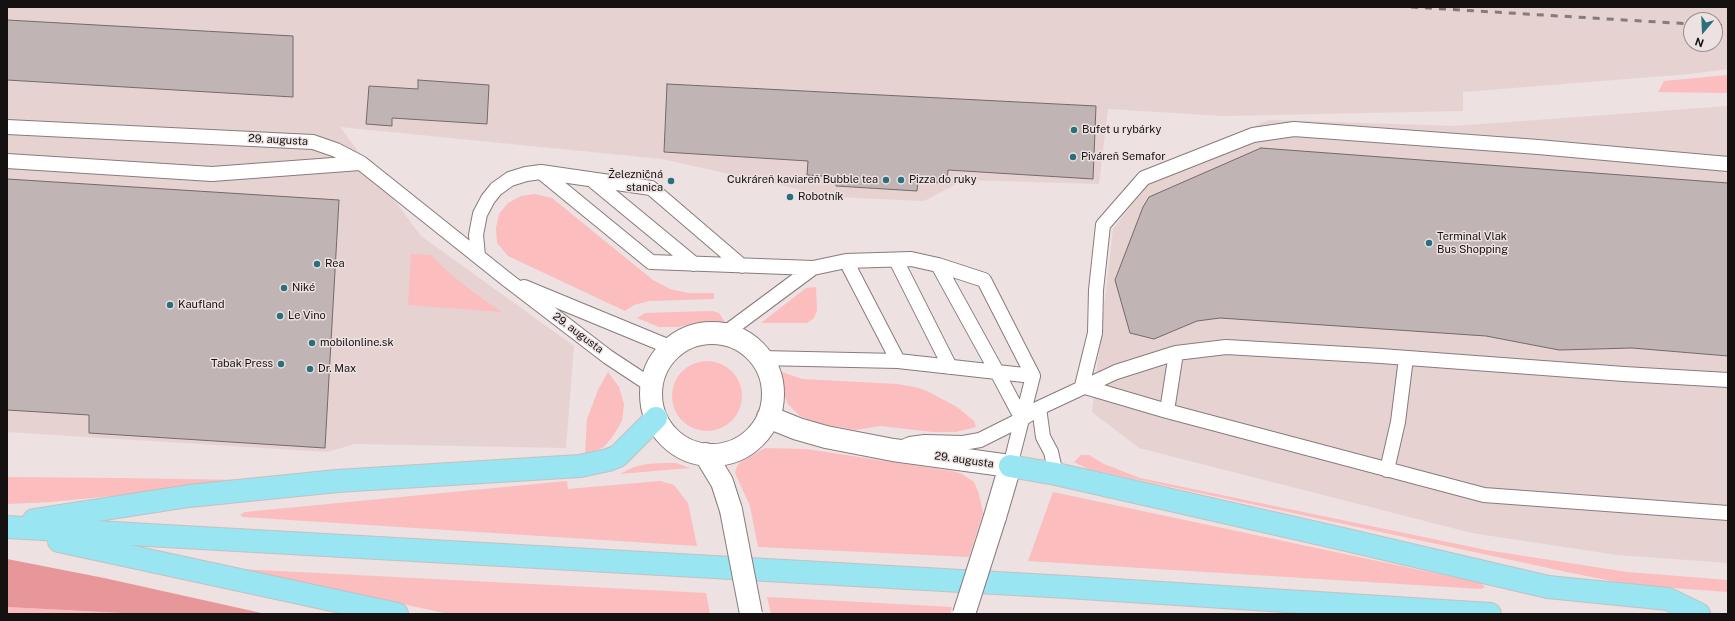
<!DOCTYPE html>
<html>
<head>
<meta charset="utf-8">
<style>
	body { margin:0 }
	#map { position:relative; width:1735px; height:621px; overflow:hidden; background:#ede1e1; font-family:"Public Sans",sans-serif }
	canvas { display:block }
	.frame { position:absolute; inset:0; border:8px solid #151111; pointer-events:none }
	.north { position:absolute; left:1683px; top:12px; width:40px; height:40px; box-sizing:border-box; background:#ede1e1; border:1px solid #978e8e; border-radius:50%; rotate:199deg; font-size:11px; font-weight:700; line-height:16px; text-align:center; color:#151111 }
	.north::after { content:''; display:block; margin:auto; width:14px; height:18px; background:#29707c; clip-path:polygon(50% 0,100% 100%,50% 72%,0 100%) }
</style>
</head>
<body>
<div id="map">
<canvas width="1735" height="621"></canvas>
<div class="frame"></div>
<div class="north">N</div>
</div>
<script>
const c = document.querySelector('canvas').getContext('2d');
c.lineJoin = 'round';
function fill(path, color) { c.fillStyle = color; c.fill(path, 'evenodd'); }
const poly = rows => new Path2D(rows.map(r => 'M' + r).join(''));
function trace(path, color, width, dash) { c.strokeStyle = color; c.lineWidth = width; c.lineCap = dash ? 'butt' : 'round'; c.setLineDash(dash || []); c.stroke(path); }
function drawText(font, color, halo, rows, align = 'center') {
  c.font = font + ' "Public Sans",sans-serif'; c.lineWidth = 3; c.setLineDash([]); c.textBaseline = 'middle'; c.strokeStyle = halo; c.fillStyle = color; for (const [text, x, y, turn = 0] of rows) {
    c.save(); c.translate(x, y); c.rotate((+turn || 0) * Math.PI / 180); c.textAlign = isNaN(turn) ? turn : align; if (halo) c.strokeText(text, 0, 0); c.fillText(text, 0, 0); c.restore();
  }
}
const built = poly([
	[7,7,1728,7,1728,69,1690,74,1463,92,1463,111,1223,116,1108,109,1099,184,964,180,924,201,834,197,662,159,340,127,421,236,574,346,566,448,355,444,327,452,7,432],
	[1691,20,1715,20,1715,44,1691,44],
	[1728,106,1728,563,1617,555,1472,533,1139,448,1092,412,1113,229,1140,193,1174,160,1269,120,1454,126]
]);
const green = poly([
	[1728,75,1728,93,1658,92,1664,81],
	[535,194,552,198,653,280,670,289,688,293,714,293,714,299,649,301,634,305,625,311,508,256,497,243,496,228,499,214,508,203,521,196],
	[411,254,431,255,442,267,473,292,502,312,408,305],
	[816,287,817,310,814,318,807,323,761,323,806,288],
	[712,311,719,313,725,322,697,322,679,327,659,327,637,318,645,313],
	'672 396a35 35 0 1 1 70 0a35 35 0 1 1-70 0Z',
	[608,372,619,387,624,404,622,421,613,436,604,447,585,455,587,419,598,390],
	[782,372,802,379,897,384,915,387,927,391,957,407,974,421,976,427,956,432,933,432,880,426,856,430,816,423,800,416,788,404,782,389,780,377],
	[765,448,806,449,952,471,962,474,974,482,979,494,983,513,969,557,758,547,750,506,735,473,737,466,740,462],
	[1081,455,1089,455,1104,464,1140,478,1486,550,1627,572,1728,580,1728,592,1631,585,1567,572,1088,469,1074,462],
	[662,463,676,463,690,468,620,474,634,467,647,464],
	[7,477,117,478,244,480,123,495,51,502,7,504],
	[567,481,568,489,660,481,674,485,688,503,697,546,243,517,240,515,245,512],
	[1053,492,1481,583,1485,587,1481,589,1028,561],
	[240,569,706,593,710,614,449,614],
	[767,597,952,607,950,614,771,614],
	[7,607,141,614,7,614]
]);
const forest = poly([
	[7,559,104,578,266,614,141,614,7,607]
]);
const building = poly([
	[7,20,293,36,293,97,7,80,7,20],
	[418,80,489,85,487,124,392,118,392,126,366,124,369,86,418,89,418,80],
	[667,84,1096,106,1093,179,948,170,947,183,918,182,917,191,885,189,836,186,837,177,807,175,808,161,664,152,667,84],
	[1261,148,1728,183,1728,356,1632,348,1559,350,1486,336,1220,318,1197,321,1154,339,1130,333,1115,280,1143,207,1149,197,1261,148],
	[7,179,339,200,325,448,89,433,89,415,7,410,7,179]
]);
const service = poly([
	[7,127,313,142,336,150,361,163,505,278,608,357,652,386],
	[7,161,212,174,360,163],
	[541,172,651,262,813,268,846,261,911,259,938,265,984,280,1033,376,1010,466],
	[591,179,694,264],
	[478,256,476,235,480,214,488,199,496,189,510,179,526,174,541,172,651,188,742,266],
	[896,260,950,367],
	[846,261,898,361],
	[938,265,997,372,1022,419],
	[524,287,672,348],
	[724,334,813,268],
	[761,358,898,361,1033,376],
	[1082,386,1095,333,1096,290,1103,225,1144,178,1253,135,1294,129,1538,147,1728,164],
	[1082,386,1167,411,1484,495,1728,513],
	[1039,408,1043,437,1051,452,1056,474],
	[1167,411,1176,353],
	[903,447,910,444,925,442,963,443,980,440,1022,419,1039,408,1116,372,1176,353,1226,347,1381,356,1624,374,1728,380],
	[1387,470,1398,422,1406,358]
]);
const tertiary = poly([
	'651 394a61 61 0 1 1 122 0a61 61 0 1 1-122 0Z',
	[768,417,798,429,826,437,893,450,1010,466,995,517],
	[705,454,722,482,731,510]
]);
const primary = poly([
	[1010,466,1056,474,1334,537,1548,587,1668,599,1699,614],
	[34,520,189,496,337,481,580,466,608,460,618,456,656,418],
	[7,527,1067,587,1490,614],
	[59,541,397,614]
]);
const rail = poly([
	[1411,7,1691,24],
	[1715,25,1728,26]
]);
const tertiaryBridge = poly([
	[731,510,751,614],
	[964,614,995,517]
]);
const markers = [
	[1074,130,4,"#29707c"],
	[1073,157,4,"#29707c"],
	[886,180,4,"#29707c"],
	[901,180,4,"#29707c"],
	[671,181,4,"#29707c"],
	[790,197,4,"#29707c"],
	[1429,243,4,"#29707c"],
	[317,264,4,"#29707c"],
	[284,288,4,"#29707c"],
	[170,305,4,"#29707c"],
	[280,316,4,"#29707c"],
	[312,343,4,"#29707c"],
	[281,364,4,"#29707c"],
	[310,369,4,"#29707c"]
];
const poiNames = [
	["Bufet u rybárky",1082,130],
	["Piváreň Semafor",1081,157],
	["Železničná",663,175,"right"],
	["stanica",663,188,"right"],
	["Cukráreň kaviareň Bubble tea",878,180,"right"],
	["Pizza do ruky",909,180],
	["Robotník",798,197],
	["Terminal Vlak",1437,237],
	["Bus Shopping",1437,250],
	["Rea",325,264],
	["Niké",292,288],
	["Kaufland",178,305],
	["Le Vino",288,316],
	["mobilonline.sk",320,343],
	["Tabak Press",273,364,"right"],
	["Dr. Max",318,369]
];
const streetNames = [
	["29. augusta",278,140,3],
	["29. augusta",578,333,37],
	["29. augusta",964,460,8]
];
fill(built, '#e7d2d2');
fill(green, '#fbbdbe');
fill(forest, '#e79699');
fill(building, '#c0b4b4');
trace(building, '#746a6a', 1);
trace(service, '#877c7c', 16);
trace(tertiary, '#877c7c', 24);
trace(primary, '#c2c1c1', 24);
trace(service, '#fff', 14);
trace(tertiary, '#fff', 22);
trace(primary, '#9ae5f2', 22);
trace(rail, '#847b7b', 3, [7, 7]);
trace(tertiaryBridge, '#877c7c', 24, []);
trace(tertiaryBridge, '#fff', 22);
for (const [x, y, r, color] of markers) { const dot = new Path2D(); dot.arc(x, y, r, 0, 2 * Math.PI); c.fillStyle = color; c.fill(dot); trace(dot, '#ede1e1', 1.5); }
drawText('11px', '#151111', '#ede1e1', poiNames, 'left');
drawText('11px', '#151111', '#ede1e1', streetNames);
</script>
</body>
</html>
